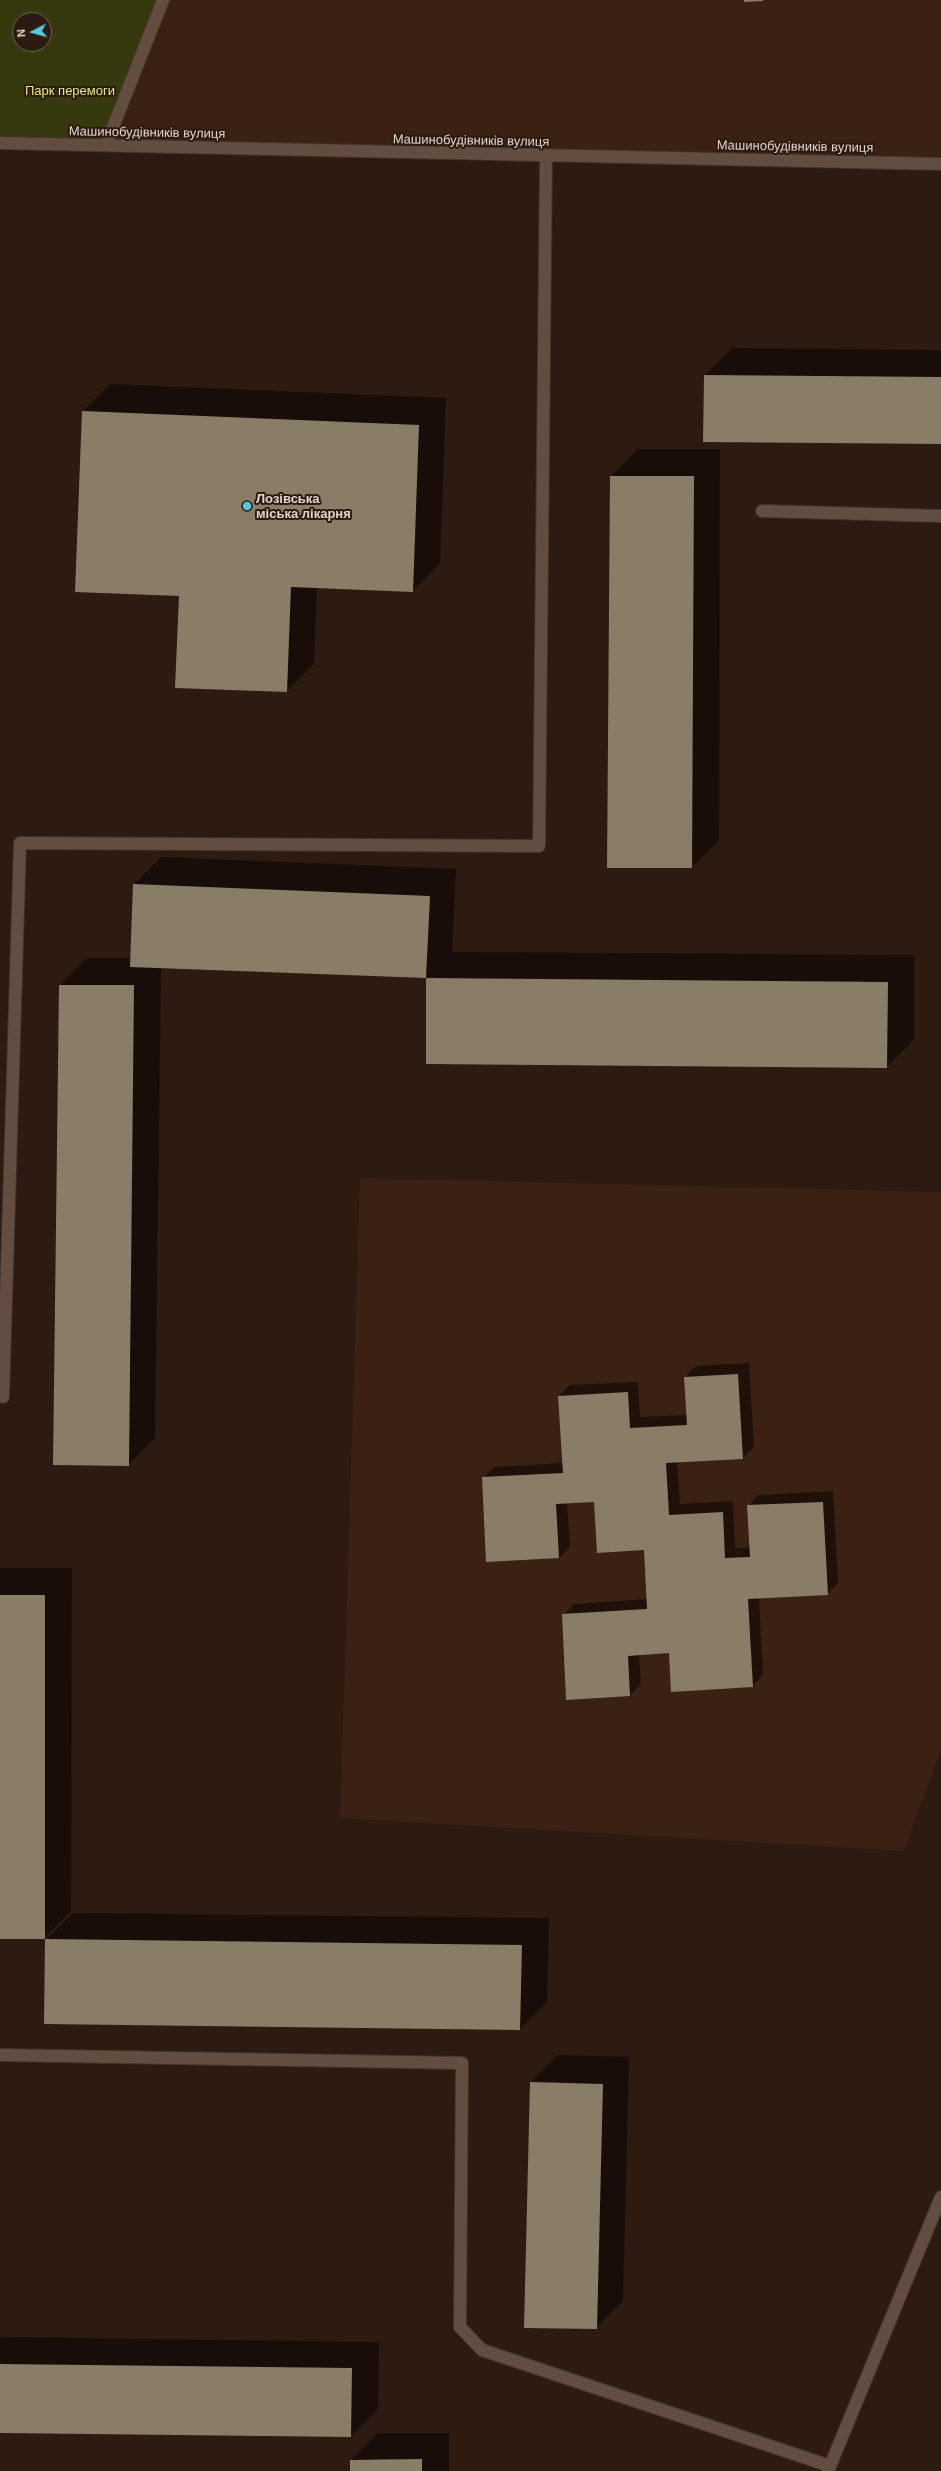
<!DOCTYPE html>
<html>
<head>
<meta charset="utf-8">
<style>
	body { margin:0 }
	#map { position:relative; width:941px; height:2471px; overflow:hidden; background:#2d1a10; font-family:Helvetica,sans-serif }
	canvas { display:block }
	.north { position:absolute; left:12px; top:12px; width:40px; height:40px; box-sizing:border-box; background:#2d1a10; border:1px solid #75645c; border-radius:50%; rotate:264deg; font-size:11px; font-weight:700; line-height:16px; text-align:center; color:#e1d4cd }
	.north::after { content:''; display:block; margin:auto; width:14px; height:18px; background:#53cbdb; clip-path:polygon(50% 0,100% 100%,50% 72%,0 100%) }
</style>
</head>
<body>
<div id="map">
<canvas width="941" height="2471"></canvas>
<div class="north">N</div>
</div>
<script>
const c = document.querySelector('canvas').getContext('2d');
c.lineJoin = 'round';
function fill(path, color) { c.fillStyle = color; c.fill(path, 'evenodd'); }
const poly = rows => new Path2D(rows.map(r => 'M' + r).join(''));
function trace(path, color, width, dash) { c.strokeStyle = color; c.lineWidth = width; c.lineCap = dash ? 'butt' : 'round'; c.setLineDash(dash || []); c.stroke(path); }
function drawText(font, color, halo, rows, align = 'center') {
  c.font = font + ' Helvetica,sans-serif'; c.lineWidth = 4; c.setLineDash([]); c.textBaseline = 'middle'; c.strokeStyle = halo; c.fillStyle = color; for (const [text, x, y, turn = 0] of rows) {
    c.save(); c.translate(x, y); c.rotate((+turn || 0) * Math.PI / 180); c.textAlign = isNaN(turn) ? turn : align; if (halo) c.strokeText(text, 0, 0); c.fillText(text, 0, 0); c.restore();
  }
}
const built = poly([
	[165,0,941,0,941,164,106,145],
	[360,1178,941,1192,941,1749,904,1851,340,1818]
]);
const green = poly([
	[0,0,165,0,106,145,0,143],
	[20,20,44,20,44,44,20,44]
]);
const shadow = poly([
	[732,348,941,350,941,443,705,375],
	[110,384,446,398,440,564,412,591,317,587,314,664,287,691,176,687,180,596,83,411],
	[638,449,720,449,719,840,692,867,611,476],
	[161,857,456,869,452,952,914,955,914,1039,887,1067,427,1063,427,977,161,967,155,1438,128,1465,54,1464,60,985,87,958,131,958,134,884],
	[749,1363,754,1447,743,1458,677,1461,680,1504,733,1501,735,1548,751,1547,748,1506,759,1495,833,1491,838,1583,827,1594,759,1598,763,1675,752,1686,670,1652,639,1654,641,1684,630,1695,563,1615,574,1604,648,1599,645,1549,595,1501,567,1502,570,1547,559,1558,483,1478,494,1467,563,1463,559,1396,570,1385,638,1382,640,1417,687,1415,685,1377,696,1366],
	[0,1568,72,1568,71,1911,44,1938,0,1938],
	[73,1913,549,1918,547,2002,520,2029,46,1940],
	[558,2055,629,2057,623,2301,596,2328,531,2082],
	[0,2337,379,2342,378,2409,351,2436,0,2432],
	[378,2433,449,2433,449,2471,351,2471,351,2460]
]);
const building = poly([
	[744,0,763,0,763,1,744,2],
	[704,375,941,377,941,444,703,442],
	[82,411,419,425,413,592,291,587,287,692,175,688,179,596,75,592],
	[610,476,694,476,692,868,607,868],
	[133,884,430,896,426,978,888,982,887,1068,426,1064,426,978,130,967],
	[59,985,134,985,129,1466,53,1465],
	[738,1374,743,1459,666,1463,669,1515,723,1512,725,1558,750,1557,747,1505,823,1502,828,1595,748,1599,753,1687,671,1692,669,1653,628,1656,630,1696,566,1700,562,1614,647,1609,644,1550,597,1553,594,1502,556,1504,559,1558,486,1562,482,1477,563,1473,558,1396,628,1392,630,1428,687,1425,684,1377],
	[0,1595,45,1595,45,1939,0,1939],
	[45,1939,522,1945,520,2030,44,2024],
	[530,2082,603,2084,597,2329,524,2328],
	[0,2364,352,2368,351,2437,0,2433],
	[422,2459,422,2471,350,2471,350,2460]
]);
const minor = poly([
	[0,143,941,164],
	[106,145,163,0],
	[762,511,941,516],
	[3,1397,20,843,539,846,546,157],
	[0,2055,462,2063,460,2327,482,2350,830,2466],
	[828,2471,941,2197]
]);
const markers = [
	[247,506,5,"#53cbdb"]
];
const parkNames = [
	["Парк перемоги",70,91]
];
const streetNames = [
	["Машинобудівників вулиця",147,133,1],
	["Машинобудівників вулиця",471,141,1],
	["Машинобудівників вулиця",795,147,1]
];
const poiNames = [
	["Лозівська",256,499],
	["міська лікарня",256,514]
];
fill(built, '#3a2113');
fill(green, '#36380d');
fill(shadow, '#0007');
fill(building, '#897d67');
trace(minor, '#42332d', 14);
trace(minor, '#634d41', 12);
for (const [x, y, r, color] of markers) { const dot = new Path2D(); dot.arc(x, y, r, 0, 2 * Math.PI); c.fillStyle = color; c.fill(dot); trace(dot, '#2d1a10', 1.5); }
drawText('13px', '#e0e88e', '#2d1a10', parkNames);
drawText('13px', '#e1d4cd', '#2d1a10', streetNames);
drawText('bold 13px', '#e1d4cd', '#2d1a10', poiNames, 'left');
</script>
</body>
</html>
